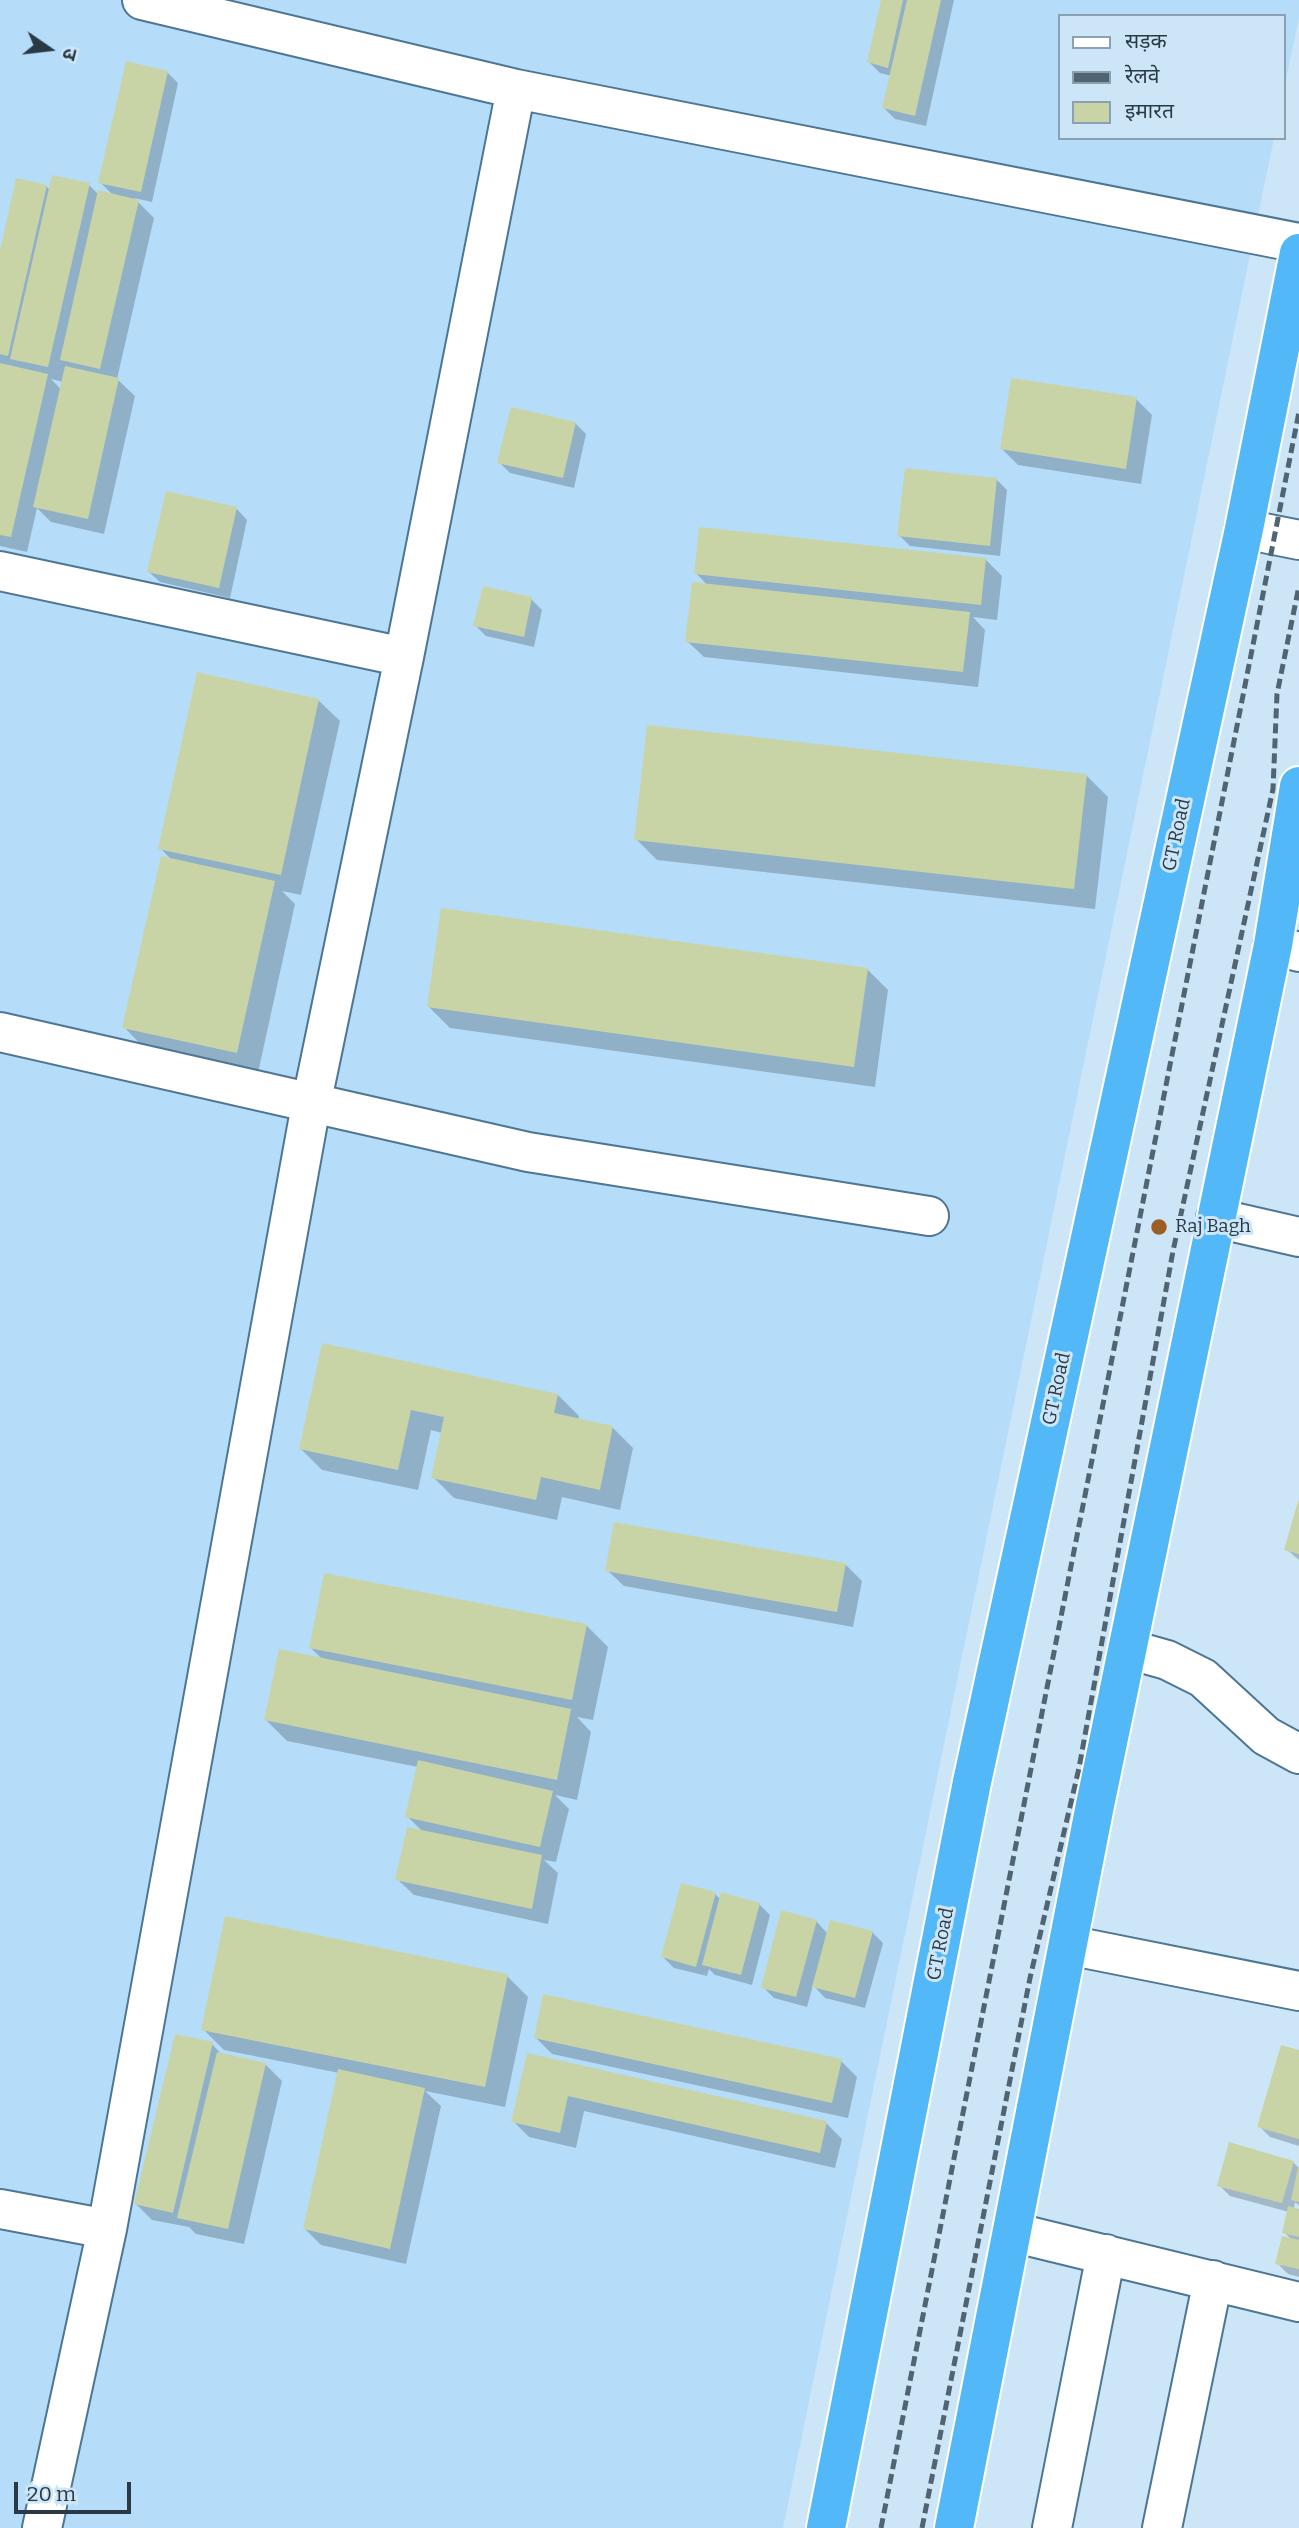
<!DOCTYPE html>
<html>
<head>
<meta charset="utf-8">
<style>
	body { margin:0 }
	#map { position:relative; width:1299px; height:2528px; overflow:hidden; background:#cce6f8; font-family:Bitter,"Noto Sans Devanagari",serif }
	canvas { display:block }
	.legend { position:absolute; left:1058px; top:14px; width:228px; height:126px; box-sizing:border-box; background:#cce6f8; border:2px solid #8ba1b1; margin:0; padding:9px 12px; list-style:none; font-size:21px; color:#293a46 }
	.legend li { display:flex; align-items:center; gap:14px; height:35px }
	.legend b { width:35px; border:2px solid #8ba1b1 }
	.north { position:absolute; left:14px; top:14px; width:70px; height:70px; -webkit-text-stroke:5px #cce6f8; paint-order:stroke; rotate:104deg; font-size:19px; font-weight:700; line-height:28px; text-align:center; color:#293a46 }
	.north::after { content:''; display:block; margin:auto; width:24px; height:32px; background:#293a46; clip-path:polygon(50% 0,100% 100%,50% 72%,0 100%) }
	.scale { position:absolute; left:14px; top:2482px; width:117px; height:32px; box-sizing:border-box; border:4px solid #293a46; border-top:0; padding-left:9px; font-size:21px; line-height:24px; white-space:nowrap; color:#293a46; -webkit-text-stroke:5px #cce6f8; paint-order:stroke }
</style>
</head>
<body>
<div id="map">
<canvas width="1299" height="2528"></canvas>
<ul class="legend">
<li><b style="height:9px;background:#fff"></b>सड़क</li>
<li><b style="height:9px;background:#516472"></b>रेलवे</li>
<li><b style="height:19px;background:#c8d4a6"></b>इमारत</li>
</ul>
<div class="north">उ</div>
<div class="scale">20 m</div>
</div>
<script>
const c = document.querySelector('canvas').getContext('2d');
c.lineJoin = 'round';
function fill(path, color) { c.fillStyle = color; c.fill(path, 'evenodd'); }
const poly = rows => new Path2D(rows.map(r => 'M' + r).join(''));
function trace(path, color, width, dash) { c.strokeStyle = color; c.lineWidth = width; c.lineCap = dash ? 'butt' : 'round'; c.setLineDash(dash || []); c.stroke(path); }
function drawText(font, color, halo, rows, align = 'center') {
  c.font = font + ' Bitter,serif'; c.lineWidth = 6; c.setLineDash([]); c.textBaseline = 'middle'; c.strokeStyle = halo; c.fillStyle = color; for (const [text, x, y, turn = 0] of rows) {
    c.save(); c.translate(x, y); c.rotate((+turn || 0) * Math.PI / 180); c.textAlign = isNaN(turn) ? turn : align; if (halo) c.strokeText(text, 0, 0); c.fillText(text, 0, 0); c.restore();
  }
}
const built = poly([
	[0,0,1299,0,1299,18,1283,94,1283,16,1059,16,1059,138,1274,138,783,2528,0,2528]
]);
const shadow = poly([
	[883,0,954,0,926,126,895,119,884,108,892,76,880,73,869,62],
	[167,72,178,83,152,202,134,198,154,218,117,379,135,396,104,534,51,522,37,508,27,552,0,546,0,258,46,186,51,191,89,185,99,195,114,196,100,182],
	[51,379,63,382,61,390,58,386],
	[1136,399,1152,415,1141,484,1018,465,1002,449],
	[575,423,586,434,574,488,510,473,499,462],
	[996,479,1007,490,1000,556,910,546,899,535],
	[237,509,247,520,230,598,160,582,149,572],
	[986,560,1002,576,997,620,973,617,985,630,978,687,704,657,687,641,707,585,696,573],
	[531,599,542,610,534,647,486,636,475,625],
	[318,700,340,721,301,895,282,891,295,904,258,1073,145,1049,124,1027,172,860,160,848],
	[1087,776,1108,797,1095,909,657,860,636,839],
	[867,969,888,990,875,1087,450,1028,429,1007],
	[323,1346,558,1395,579,1416,578,1420,612,1427,633,1448,620,1510,562,1497,557,1520,454,1498,433,1477,442,1433,431,1430,418,1490,322,1470,301,1449],
	[1299,1505,1299,1560,1286,1549],
	[845,1564,862,1581,853,1627,624,1586,607,1570],
	[587,1626,608,1647,593,1720,577,1717,591,1732,577,1800,555,1795,569,1809,556,1862,544,1860,558,1873,548,1924,414,1895,397,1879,423,1832,407,1816,418,1767,287,1741,266,1720,323,1660,311,1648],
	[715,1894,721,1900,759,1904,770,1915,752,1985,715,1975,709,1969,707,1976,674,1968,663,1957],
	[816,1921,828,1934,872,1932,883,1943,865,2008,825,1998,813,1985,807,2007,774,1998,763,1987],
	[507,1976,528,1997,505,2107,425,2091,441,2106,406,2264,321,2245,305,2229,339,2073,224,2050,203,2029],
	[535,2037,841,2061,857,2077,848,2118,552,2054],
	[212,2044,222,2055,266,2065,282,2081,244,2244,196,2234,189,2227,152,2220,136,2204],
	[1299,2052,1299,2146,1270,2137,1259,2126],
	[528,2055,826,2123,842,2139,835,2168,584,2111,576,2148,529,2137,513,2121],
	[1293,2162,1299,2168,1299,2206,1295,2202,1294,2209,1299,2210,1299,2277,1288,2274,1277,2263,1293,2241,1284,2232,1289,2212,1230,2196,1219,2185]
]);
const building = poly([
	[881,0,903,0,888,68,867,62],
	[907,0,941,0,915,116,882,108],
	[126,61,168,71,141,192,98,183],
	[52,175,90,183,48,367,10,359],
	[16,178,47,185,8,356,0,354,0,250],
	[98,190,139,200,100,369,60,360],
	[0,363,48,374,11,537,0,535],
	[65,366,119,378,88,519,33,507],
	[1011,378,1137,397,1126,469,1000,449],
	[511,407,576,422,563,478,497,463],
	[905,468,997,478,990,546,897,536],
	[166,491,237,507,219,588,147,572],
	[699,527,986,558,981,605,694,574],
	[692,582,970,612,963,672,685,642],
	[483,586,532,597,524,637,473,626],
	[197,672,319,699,281,875,158,849],
	[647,725,1087,774,1074,889,634,840],
	[161,856,275,881,237,1053,122,1028],
	[441,908,868,968,854,1067,427,1007],
	[322,1343,558,1394,554,1413,613,1426,600,1490,541,1477,536,1500,431,1478,444,1417,411,1410,398,1470,299,1449],
	[1298,1501,1299,1501,1299,1554,1284,1550],
	[614,1522,846,1563,837,1612,605,1571],
	[324,1573,587,1624,572,1700,309,1648],
	[279,1649,571,1709,557,1780,264,1720],
	[418,1760,553,1791,540,1847,405,1817],
	[407,1827,542,1855,532,1909,395,1880],
	[681,1883,716,1892,696,1967,661,1957],
	[721,1892,760,1903,741,1975,702,1965],
	[781,1910,817,1920,796,1997,761,1988],
	[225,1916,508,1974,485,2087,201,2030],
	[830,1920,873,1931,855,1998,812,1987],
	[543,1994,842,2059,832,2103,534,2038],
	[175,2034,213,2042,173,2213,134,2204],
	[1281,2045,1299,2050,1299,2139,1257,2127],
	[217,2052,266,2063,228,2229,177,2218],
	[527,2053,827,2121,820,2153,568,2096,560,2133,511,2122],
	[338,2069,425,2088,390,2249,303,2229],
	[1229,2142,1294,2161,1282,2203,1217,2186],
	[1298,2168,1299,2168,1299,2202,1291,2200],
	[1288,2206,1299,2209,1299,2237,1282,2233],
	[1282,2236,1299,2240,1299,2269,1275,2264]
]);
const minor = poly([
	[142,0,516,89,1299,243],
	[1244,529,1299,540],
	[0,571,404,657],
	[1273,945,1299,952],
	[0,1032,528,1152,929,1216],
	[1216,1218,1299,1237],
	[1128,1649,1167,1660,1203,1678,1266,1736,1299,1754],
	[1068,1945,1299,1991],
	[0,2209,107,2229],
	[1012,2232,1299,2302],
	[42,2528,107,2229,311,1105,404,657,516,89],
	[1052,2528,1106,2254],
	[1162,2528,1213,2280]
]);
const highway = poly([
	[826,2528,972,1782,1244,529,1299,253],
	[954,2528,1094,1810,1273,945,1299,786]
]);
const rail = poly([
	[881,2528,1299,412],
	[922,2528,1030,1978,1079,1768,1173,1251,1273,789,1277,694,1299,586]
]);
const markers = [
	[1159,1227,9,"#9d5e25"]
];
const streetNames = [
	["GT Road",1177,835,-78],
	["GT Road",1057,1389,-78],
	["GT Road",941,1944,-79]
];
const poiNames = [
	["Raj Bagh",1175,1227]
];
fill(built, '#b5ddfa');
fill(shadow, '#0003');
fill(building, '#c8d4a6');
trace(minor, '#4d7692', 42);
trace(highway, '#fff', 42);
trace(minor, '#fff', 38);
trace(highway, '#53b8f7', 38);
trace(rail, '#516472', 5, [10, 5]);
for (const [x, y, r, color] of markers) { const dot = new Path2D(); dot.arc(x, y, r, 0, 2 * Math.PI); c.fillStyle = color; c.fill(dot); trace(dot, '#cce6f8', 2.5); }
drawText('19px', '#293a46', '#cce6f8', streetNames);
drawText('19px', '#293a46', '#cce6f8', poiNames, 'left');
</script>
</body>
</html>
